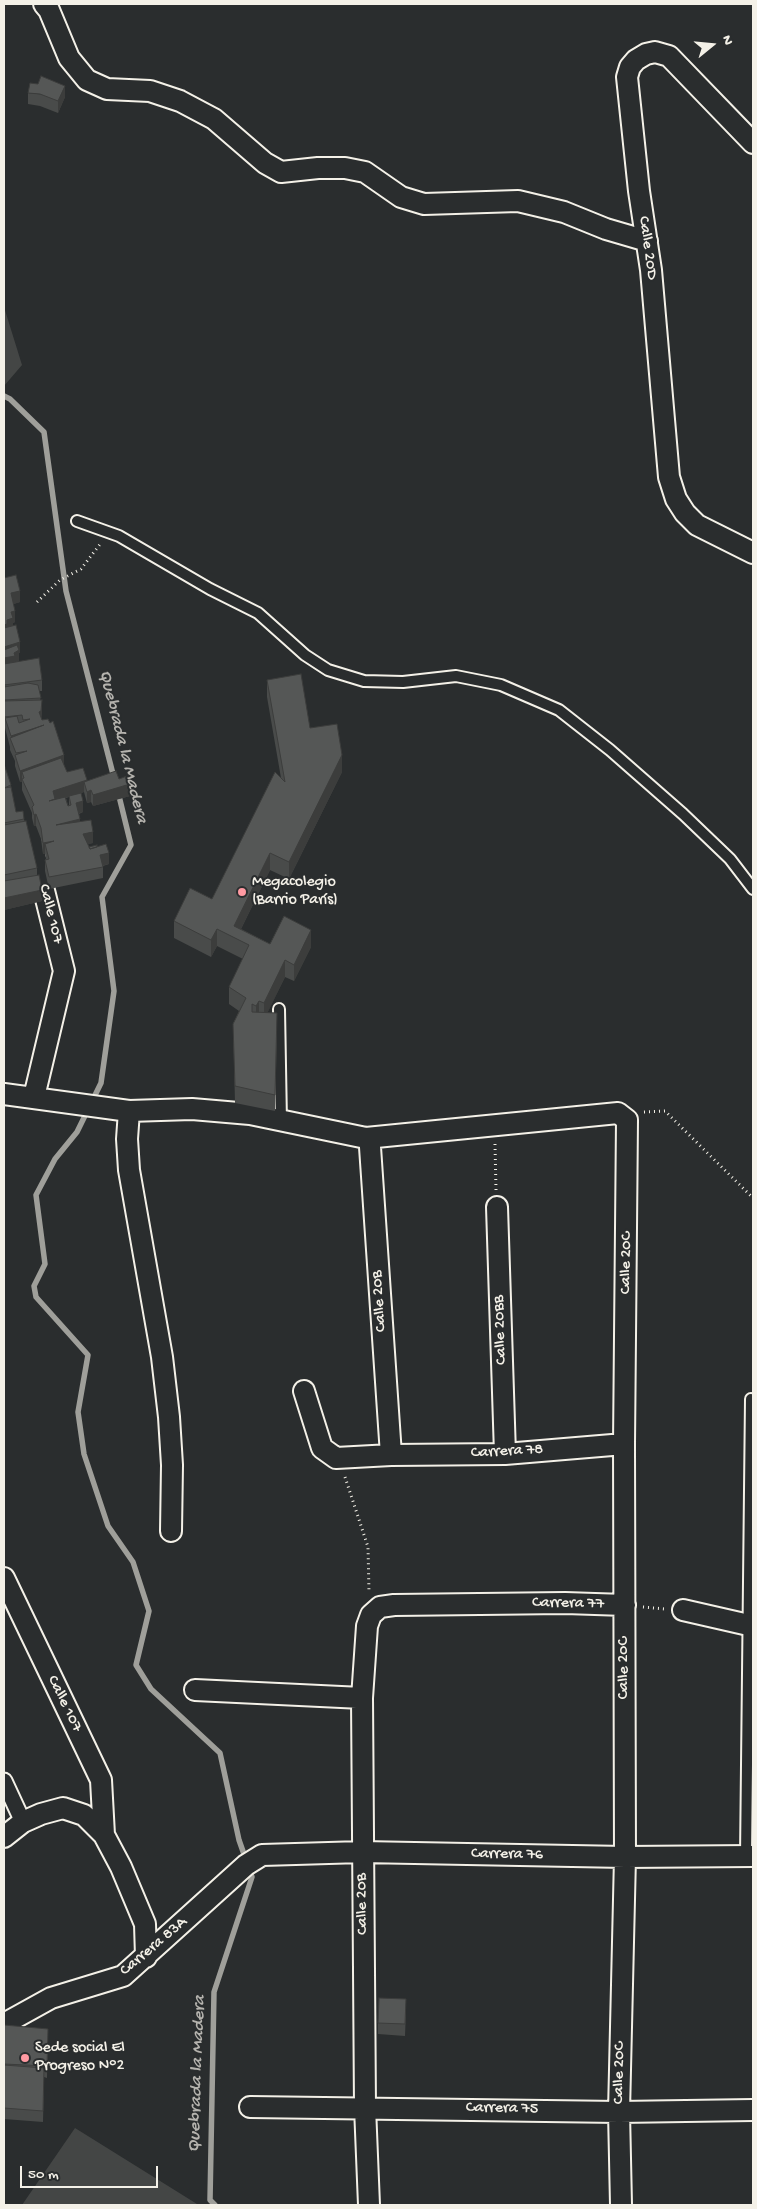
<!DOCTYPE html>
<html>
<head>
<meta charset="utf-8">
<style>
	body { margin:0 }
	#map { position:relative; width:757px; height:2209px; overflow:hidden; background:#2a2d2e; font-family:"Gochi Hand",sans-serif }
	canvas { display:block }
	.frame { position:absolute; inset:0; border:5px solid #f4f1e8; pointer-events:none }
	.north { position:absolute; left:687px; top:20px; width:50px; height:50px; -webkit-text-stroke:4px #2a2d2e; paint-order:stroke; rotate:73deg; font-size:14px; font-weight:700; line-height:20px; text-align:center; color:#f4f1e8 }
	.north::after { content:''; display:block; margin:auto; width:18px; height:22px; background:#f4f1e8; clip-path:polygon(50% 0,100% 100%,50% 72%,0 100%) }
	.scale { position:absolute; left:20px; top:2166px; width:138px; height:22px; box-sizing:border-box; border:2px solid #f4f1e8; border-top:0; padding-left:6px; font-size:15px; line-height:18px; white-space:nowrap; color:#f4f1e8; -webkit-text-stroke:4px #2a2d2e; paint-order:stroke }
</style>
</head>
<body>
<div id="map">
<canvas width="757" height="2209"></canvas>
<div class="frame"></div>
<div class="north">N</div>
<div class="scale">50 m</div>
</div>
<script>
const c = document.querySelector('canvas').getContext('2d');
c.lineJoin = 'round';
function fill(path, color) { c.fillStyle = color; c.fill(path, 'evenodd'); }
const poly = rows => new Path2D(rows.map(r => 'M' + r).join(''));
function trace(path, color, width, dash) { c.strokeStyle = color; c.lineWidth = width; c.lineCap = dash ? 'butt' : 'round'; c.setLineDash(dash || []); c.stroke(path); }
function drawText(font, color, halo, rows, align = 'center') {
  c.font = font + ' "Gochi Hand",sans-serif'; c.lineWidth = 4; c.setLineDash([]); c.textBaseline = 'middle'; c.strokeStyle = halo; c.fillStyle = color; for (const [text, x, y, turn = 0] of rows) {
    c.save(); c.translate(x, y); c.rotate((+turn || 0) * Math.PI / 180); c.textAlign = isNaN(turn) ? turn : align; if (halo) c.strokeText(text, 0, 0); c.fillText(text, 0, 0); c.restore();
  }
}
const green = poly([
	[4,307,22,365,4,386],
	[75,2128,197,2204,22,2205]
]);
const stream = poly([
	[4,396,10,399,44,432,66,591,114,778],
	[118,792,131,845,102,897,114,991,101,1083,77,1132,55,1159,36,1195,45,1264,34,1286,36,1297,88,1355,78,1412,84,1454,108,1526,133,1562,149,1611,136,1665,151,1689,220,1753,239,1840,252,1877,214,1992,210,2200,215,2205]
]);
const path = poly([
	[37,602,60,580,81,569,101,543],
	[644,1112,665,1111,753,1198],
	[495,1144,496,1190],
	[345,1477,368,1547,369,1592],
	[643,1607,665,1609]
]);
const service = poly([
	[77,521,119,536,210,589,258,613,305,655,328,670,364,681,403,682,456,676,501,685,559,710,610,750,683,814,730,859,753,889],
	[279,1009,281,1122],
	[746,1856,751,1399]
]);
const pedestrian = poly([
	[4,1781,23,1822]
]);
const minor = poly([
	[44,4,49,10,69,58,87,80,107,89,150,91,180,101,214,119,265,163,281,172,318,168,345,168,365,172,401,197,424,204,518,201,564,212,606,229,647,241],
	[753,143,669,56,655,52,646,54,636,60,630,67,627,77,639,191,651,270,669,477,676,499,685,513,697,525,753,553],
	[4,730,64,971,34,1097],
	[4,1094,129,1111,192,1109,250,1114,366,1138,618,1113,627,1120,624,1444,625,1857,619,2112,621,2205],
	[129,1111,127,1139,129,1170,162,1357,169,1417,172,1465,171,1531],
	[370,1147,391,1455],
	[497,1207,505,1454],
	[304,1391,322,1448,336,1458,391,1455,505,1454,624,1444],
	[4,1578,101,1780,104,1835],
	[683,1610,753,1626],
	[195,1690,362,1698],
	[4,1837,23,1822,41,1814,63,1808,84,1815,104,1835,121,1867,145,1924,146,1957],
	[4,2024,51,1998,123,1976,246,1865,262,1855,362,1852,625,1857,753,1856],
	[250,2107,619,2112,753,2110],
	[369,2205,365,2107,362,1698,367,1626,371,1615,380,1607,394,1605,565,1603,625,1605]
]);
const wall = poly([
	[28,93,65,97,58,113,40,106,28,104],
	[4,578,20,602,13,604,15,622,13,623,13,626,20,653,19,653,18,661,42,680,42,691,39,691,42,711,41,719,67,772,87,781,119,779,130,796,93,806,91,802,87,803,84,792,81,793,83,812,79,814,80,822,93,843,88,844,89,847,97,847,109,864,103,866,103,878,49,889,45,871,45,860,46,859,45,854,43,854,41,839,36,826,34,826,32,818,32,813,22,790,22,782,20,782,15,766,15,761,10,750,10,747,5,728,4,729],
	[69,797,69,805,68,806,66,798],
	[267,680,310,728,342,772,289,879,270,870,241,929,270,944,311,947,294,981,285,977,267,1013,277,1030,275,1111,235,1103,233,1024,239,1011,229,1004,229,987,243,959,217,946,211,957,174,938,174,921,212,899,281,778,267,697],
	[4,747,5,751,5,762,4,762],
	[4,764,11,787,16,812,24,819,37,868,37,875,42,901,4,910],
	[406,2010,405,2036,378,2034,378,2023],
	[4,2025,48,2029,47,2078,44,2077,43,2122,4,2119]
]);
const shadedWall = poly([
	[65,86,65,97,58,113,58,101],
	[20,591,20,602,11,605,11,593],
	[15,611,15,622,13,623,13,630,4,637,4,625,11,612],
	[20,642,20,653,19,653,19,661,15,664,4,670,4,647],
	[42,700,42,711,41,722,39,712],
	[44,725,11,739,11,736],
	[64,755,64,767,24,778,22,772,22,782,20,782,20,771],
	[342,755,342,772,289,879,289,862],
	[87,780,87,790,84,782,84,792,55,801,49,813,53,791],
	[130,784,130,796,93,806,93,795],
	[91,790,91,802,87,803,87,792],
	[83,801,83,812,76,814,76,803],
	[36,814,36,826,34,826,34,815],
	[80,819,80,830,56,825],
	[93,832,93,843,83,845,83,834],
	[54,841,45,844,45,854,43,854,43,843],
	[109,853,109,864,100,866,100,855],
	[270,853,270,870,236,939,234,926],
	[42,890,42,901,4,910,4,898],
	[217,929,217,946,211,957,211,940],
	[311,930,311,947,294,981,294,965],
	[285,960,285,977,264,1020,264,1003],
	[259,1001,259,1017,256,1023,256,1006]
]);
const building = poly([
	[41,76,65,86,58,101,40,94,28,93,30,83,38,84,41,76],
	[16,575,20,591,11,593,15,611,11,612,13,618,7,620,7,624,4,625,4,578,16,575],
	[16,625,20,642,4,647,4,628,16,625],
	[17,645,19,650,14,653,15,656,4,658,4,650,17,645],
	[39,658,42,680,4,685,4,664,39,658],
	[301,674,310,728,337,724,342,755,289,862,270,853,234,926,270,944,284,916,311,930,294,965,285,960,264,1003,259,1001,256,1006,252,1004,252,1012,277,1013,275,1095,235,1086,233,1024,246,998,229,987,249,945,217,929,211,940,174,921,190,888,212,899,275,772,285,782,267,680,301,674],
	[28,683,38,685,41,698,4,700,4,687,28,683],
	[42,700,41,711,39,712,42,720,48,719,50,723,53,721,64,755,20,771,15,755,27,751,16,753,10,738,44,725,11,736,5,718,17,716,19,723,30,719,23,720,22,715,4,717,4,701,42,700],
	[61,758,67,772,83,768,87,780,53,791,55,799,49,801,65,797,68,806,71,805,69,796,81,793,83,801,76,803,80,819,56,825,91,820,93,832,83,834,90,849,106,844,109,853,100,855,103,867,49,877,45,860,49,859,45,844,54,841,43,843,41,828,36,814,34,815,32,807,34,805,22,779,24,778,22,772,61,758],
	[4,764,11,785,4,788,4,764],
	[116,771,119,779,127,776,130,784,93,795,91,790,87,792,84,782,116,771],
	[11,787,16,812,23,811,24,819,4,823,4,788,11,787],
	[26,821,37,868,4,875,4,825,26,821],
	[97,845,97,847,90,849,89,847,97,845],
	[39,875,42,890,4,898,4,881,39,875],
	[379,1998,406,1999,405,2024,378,2023,379,1998],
	[4,2025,48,2029,47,2066,4,2064,4,2025],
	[4,2065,44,2068,43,2111,4,2108,4,2065]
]);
const markers = [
	[242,892,5,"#ff9aa2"],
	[25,2058,5,"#ff9aa2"]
];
const streetNames = [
	["Calle 20D",647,248,82],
	["Calle 107",50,914,76],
	["Calle 20C",627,1263,-89],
	["Calle 20B",380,1301,-94],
	["Calle 20BB",501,1330,-92],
	["Carrera 78",507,1452,-3],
	["Carrera 77",568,1604,1],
	["Calle 20C",625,1668,-90],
	["Calle 107",64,1704,64],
	["Carrera 76",507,1855,1],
	["Calle 20B",363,1904,-91],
	["Carrera 83A",154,1947,-40],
	["Calle 20C",620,2073,-89],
	["Carrera 75",502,2109,1]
];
const poiNames = [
	["Megacolegio",252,883],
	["(Barrio París)",252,901],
	["Sede social El",35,2049],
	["Progreso N°2",35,2067]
];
const waterNames = [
	["Quebrada la Madera",122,747,76],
	["Quebrada la Madera",198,2074,-88]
];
fill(green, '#444645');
trace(stream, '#9f9f9a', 5.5);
trace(service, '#f4f1e8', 14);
trace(pedestrian, '#f4f1e8', 19);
trace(minor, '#f4f1e8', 24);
trace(path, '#f4f1e8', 3, [1, 4]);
trace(service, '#2a2d2e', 10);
trace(pedestrian, '#2a2d2e', 15);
trace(minor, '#2a2d2e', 20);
fill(wall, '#494b4a');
fill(shadedWall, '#3c3d3c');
fill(building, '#555756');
trace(building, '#3c3d3c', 1);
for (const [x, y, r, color] of markers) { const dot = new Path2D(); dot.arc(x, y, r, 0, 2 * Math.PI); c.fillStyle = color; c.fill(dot); trace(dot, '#2a2d2e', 2); }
drawText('16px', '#f4f1e8', '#2a2d2e', streetNames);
drawText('16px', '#f4f1e8', '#2a2d2e', poiNames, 'left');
drawText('italic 18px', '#b5b3ae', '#2a2d2e', waterNames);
</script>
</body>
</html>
